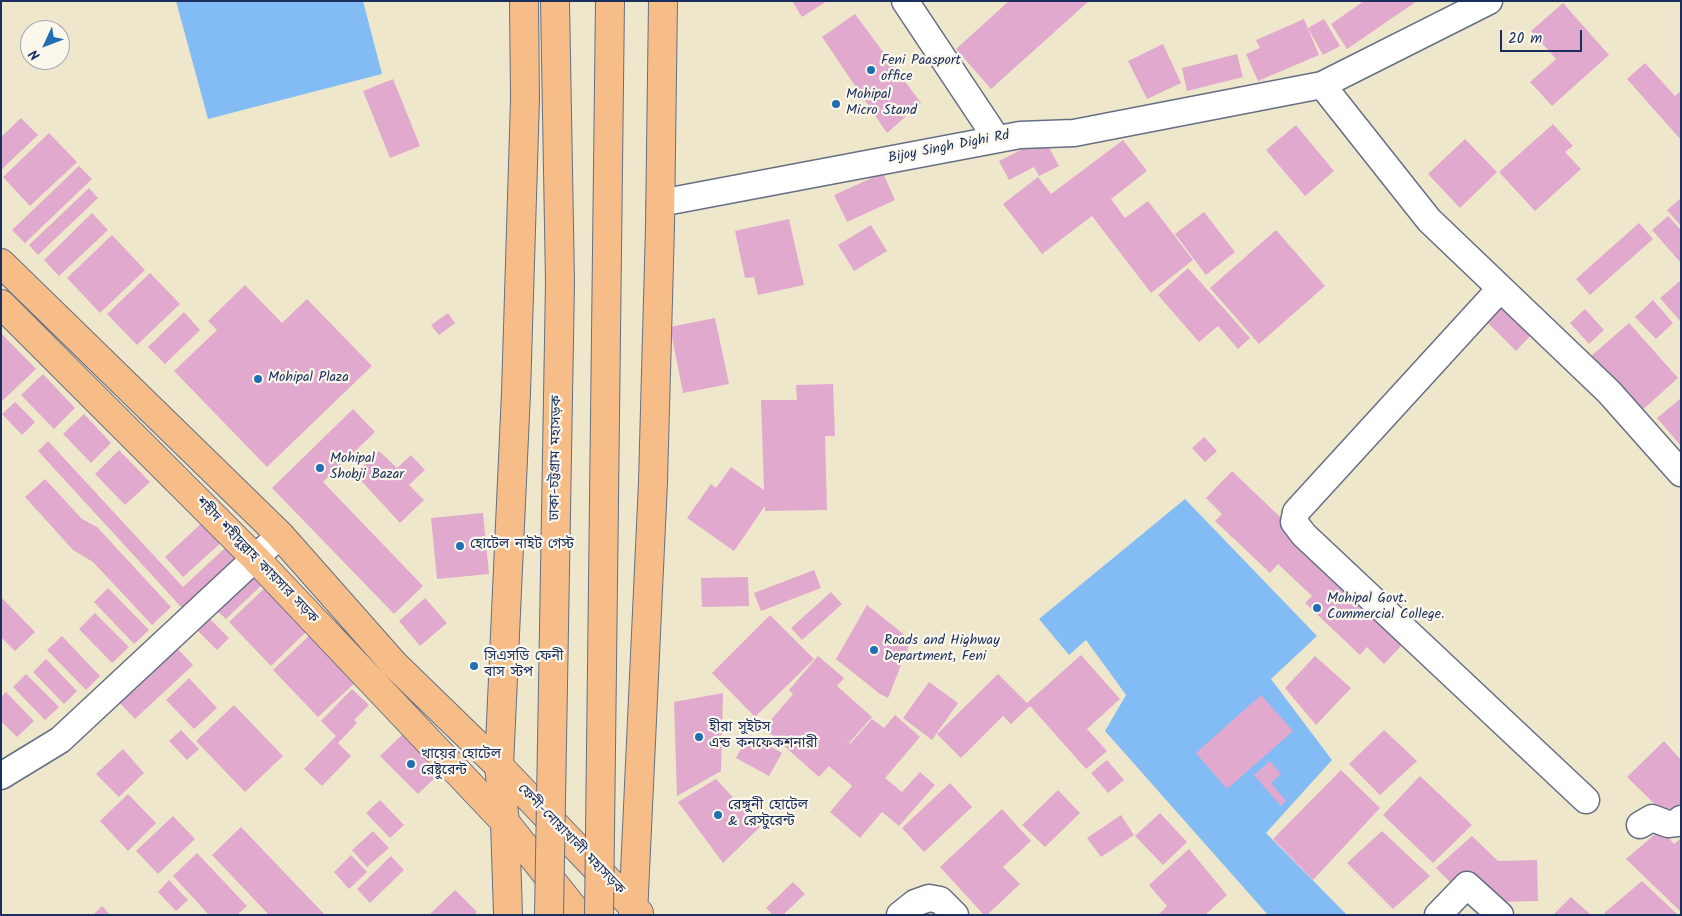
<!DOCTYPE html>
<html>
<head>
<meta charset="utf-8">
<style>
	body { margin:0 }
	#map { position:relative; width:1682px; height:916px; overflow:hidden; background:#efe7cb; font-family:Kalam,sans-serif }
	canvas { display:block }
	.frame { position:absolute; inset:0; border:2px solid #1b2f5e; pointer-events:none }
	.north { position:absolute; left:20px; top:20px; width:50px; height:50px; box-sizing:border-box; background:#fbf7ec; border:1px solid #a1a7b3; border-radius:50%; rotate:227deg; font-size:14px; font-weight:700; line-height:20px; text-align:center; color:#1b2f5e }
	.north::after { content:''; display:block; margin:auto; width:18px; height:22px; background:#1f6fb2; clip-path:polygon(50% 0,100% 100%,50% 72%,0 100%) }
	.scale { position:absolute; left:1500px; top:30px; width:82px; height:22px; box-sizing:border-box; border:2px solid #1b2f5e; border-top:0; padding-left:6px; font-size:15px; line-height:18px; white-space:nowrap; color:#1b2f5e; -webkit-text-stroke:4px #fbf7ec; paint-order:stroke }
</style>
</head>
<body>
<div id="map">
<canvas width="1682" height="916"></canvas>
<div class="frame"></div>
<div class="north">N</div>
<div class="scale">20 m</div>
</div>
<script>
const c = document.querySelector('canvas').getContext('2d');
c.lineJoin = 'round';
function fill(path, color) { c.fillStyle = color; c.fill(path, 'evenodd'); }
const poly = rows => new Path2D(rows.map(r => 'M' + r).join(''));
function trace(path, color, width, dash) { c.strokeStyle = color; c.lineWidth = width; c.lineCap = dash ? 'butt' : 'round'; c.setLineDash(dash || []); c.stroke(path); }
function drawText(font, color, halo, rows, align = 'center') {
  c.font = font + ' Kalam,"Noto Sans Bengali",sans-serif'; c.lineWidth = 4.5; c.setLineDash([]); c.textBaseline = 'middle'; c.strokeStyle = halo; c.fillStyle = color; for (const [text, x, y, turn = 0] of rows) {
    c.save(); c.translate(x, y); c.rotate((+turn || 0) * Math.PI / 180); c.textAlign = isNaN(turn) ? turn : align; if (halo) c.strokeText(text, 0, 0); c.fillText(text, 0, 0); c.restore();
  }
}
const water = poly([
	[176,1,363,1,382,74,208,119],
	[1185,499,1317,636,1271,679,1332,760,1266,833,1347,915,1268,915,1105,731,1126,695,1086,640,1069,655,1039,619]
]);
const building = poly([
	[792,1,827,1,802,17],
	[1009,1,1089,1,991,89,956,49],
	[1364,1,1417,1,1347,49,1331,24],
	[1563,3,1609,55,1552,106,1530,82,1556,59,1531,31],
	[855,14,921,103,887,133,822,37],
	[1304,19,1319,55,1258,81,1246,54,1260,48,1256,40],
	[1324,19,1340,46,1323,55,1308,28],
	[1163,44,1181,83,1147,99,1128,61],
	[1237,54,1243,77,1187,91,1182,68],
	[1645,63,1675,96,1681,91,1681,140,1627,79],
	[393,79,420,146,390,158,363,91],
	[21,118,38,135,1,170,1,137],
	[1553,124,1573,146,1565,152,1581,169,1535,211,1499,172],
	[1296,125,1334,171,1305,196,1266,150],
	[49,133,77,162,30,206,3,177],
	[1044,138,1059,166,1039,176,1034,167,1009,180,999,161],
	[1465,139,1497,172,1460,208,1428,174],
	[1123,140,1147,171,1111,199,1125,218,1148,201,1193,260,1151,293,1092,216,1042,254,1003,204,1038,177,1051,194],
	[79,166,92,179,25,243,12,230],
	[883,173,895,200,847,222,834,195],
	[89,188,98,198,38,255,29,245],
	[1681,198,1681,226,1667,210],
	[1204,212,1235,252,1206,275,1175,234],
	[92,213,108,230,59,276,44,260],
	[1668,216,1681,230,1681,263,1652,230],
	[789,219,804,285,758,295,754,277,745,278,735,231],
	[1639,223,1653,239,1590,295,1576,279],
	[871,225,887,251,854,271,838,245],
	[1276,230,1325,286,1259,344,1210,288],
	[112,235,145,270,100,313,67,278],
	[1188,268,1250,338,1238,349,1218,326,1199,342,1158,295],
	[150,273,180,304,137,345,107,314],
	[1681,280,1681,322,1660,298],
	[245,285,282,323,307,299,372,366,267,467,174,371,217,330,208,321],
	[1653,300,1673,323,1656,339,1635,317],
	[1502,305,1532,334,1516,351,1486,321],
	[1585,309,1604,330,1589,344,1570,323],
	[184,312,200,330,165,364,148,347],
	[448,313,455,323,439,335,431,325],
	[715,318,729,384,683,393,670,327],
	[1629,323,1678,378,1639,413,1590,357],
	[1,333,36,369,1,402],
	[43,374,75,408,54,429,21,395],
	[833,384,835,436,825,436,827,510,765,511,765,506,734,551,687,518,711,484,716,488,731,467,764,490,761,400,797,400,796,385],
	[1681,398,1681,446,1657,418],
	[15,402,35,422,22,435,2,414],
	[353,409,375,432,323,482,423,586,394,614,272,488],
	[84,414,111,443,91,463,63,434],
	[1204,437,1217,451,1205,462,1192,448],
	[48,441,183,587,226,547,237,559,183,609,38,451],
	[119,450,150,482,125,505,95,474],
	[379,451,397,468,411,455,425,470,409,485,424,500,400,523,355,474],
	[1232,471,1408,639,1384,664,1367,647,1360,655,1305,603,1312,596,1278,564,1270,573,1215,521,1222,514,1206,498],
	[45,479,82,519,97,527,171,607,152,625,93,562,73,550,25,497],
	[483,513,489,574,437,579,431,518],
	[204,521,223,541,183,577,165,557],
	[254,570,265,582,226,619,214,608],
	[814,570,821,588,761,611,754,593],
	[748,577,749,606,702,607,701,578],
	[271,582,312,626,271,666,229,622],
	[108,588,149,630,134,644,94,602],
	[831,592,842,604,802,640,791,628],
	[1,597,35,632,15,651,1,637],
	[425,598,447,623,420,646,399,621],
	[867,605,911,640,888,698,880,694,836,659],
	[95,613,129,647,112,663,79,629],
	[770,615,814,659,755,717,712,673],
	[210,619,229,638,217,650,198,631],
	[311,634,356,682,318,717,273,670],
	[62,636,100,676,86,690,47,650],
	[174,645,193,665,135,719,116,699],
	[1081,655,1120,699,1087,729,1107,751,1086,769,1030,706,1011,724,1003,716,961,758,937,734,998,674,1027,703],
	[818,656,844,678,837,686,872,717,849,743,805,706,850,744,872,719,884,728,895,715,920,737,885,778,902,792,920,772,935,785,899,826,882,812,860,838,830,812,852,786,829,766,819,777,764,728,793,694,789,690],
	[1315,656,1351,688,1316,725,1285,688],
	[46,659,77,691,64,704,33,672],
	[26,674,59,707,45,720,13,687],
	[189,678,217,708,194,729,166,700],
	[929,682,958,703,932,740,903,718],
	[352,689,369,705,354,720,357,723,338,743,351,756,322,786,304,769,336,736,321,721],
	[6,692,34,721,17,737,1,721,1,697],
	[723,693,721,771,677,796,674,702],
	[1261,695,1293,731,1227,789,1196,753],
	[234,705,283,756,245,792,196,741],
	[181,730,199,749,187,760,169,741],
	[1384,730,1417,761,1380,795,1349,764],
	[404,733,441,772,418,794,380,756],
	[749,734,782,753,769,776,736,758],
	[1664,741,1681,760,1681,809,1670,819,1627,777],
	[123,749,144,773,119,797,96,774],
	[1107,760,1124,780,1108,793,1091,773],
	[1270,761,1281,774,1271,783,1286,801,1281,806,1254,775],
	[1341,770,1380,808,1313,880,1273,839],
	[1420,776,1472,825,1433,863,1383,815],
	[716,779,760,827,723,863,678,802],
	[950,783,972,807,924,852,902,828],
	[1058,790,1080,813,1045,847,1022,825],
	[128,794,156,823,128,851,100,821],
	[380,800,404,825,390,838,366,813],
	[1002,809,1031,841,1003,867,1020,884,987,915,984,915,940,867],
	[1160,813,1187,842,1163,865,1135,836],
	[1121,815,1134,835,1101,857,1087,838],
	[173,816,195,839,158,874,136,851],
	[241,827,325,915,269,915,212,855],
	[1661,829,1674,844,1681,838,1681,912,1626,859],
	[373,831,389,848,367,867,352,850],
	[1382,831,1430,876,1393,909,1347,863],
	[1472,836,1498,861,1537,860,1538,901,1493,902,1480,912,1436,868],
	[1189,849,1227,895,1205,915,1158,915,1167,906,1149,885],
	[197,853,247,906,237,915,209,915,173,876],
	[351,855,367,872,349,889,334,872],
	[391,856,404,870,370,903,357,889],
	[169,880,188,900,176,911,158,892],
	[1642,881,1678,915,1606,915,1604,913],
	[793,882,805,894,783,915,773,915,766,908],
	[455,890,477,912,474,915,429,915],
	[1571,897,1591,915,1553,915],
	[102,906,110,915,93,915]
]);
const minor = poly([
	[905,1,997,139],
	[1322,85,1429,220,1609,392,1681,473],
	[660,203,1020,135,1074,133,1322,85,1489,1],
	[1500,289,1296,512,1294,522,1304,535,1586,800],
	[1,776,60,740,280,535],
	[1640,825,1652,818,1668,824,1677,823,1681,819],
	[900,915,915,903,929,898,940,900,955,915],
	[1438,915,1467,885,1500,915]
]);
const major = poly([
	[1,263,280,535,394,664,499,766],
	[1,304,255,558,505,822]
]);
const highway = poly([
	[499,766,639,913],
	[505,822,579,915],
	[508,915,505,822,499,766,516,393,525,99,524,1],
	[633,915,653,482,660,226,663,1]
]);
const highwayBridge = poly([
	[549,915,560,282,555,1],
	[599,915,610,1]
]);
const markers = [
	[871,70,5,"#1f6fb2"],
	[836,104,5,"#1f6fb2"],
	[258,379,5,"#1f6fb2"],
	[320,468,5,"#1f6fb2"],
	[460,546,5,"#1f6fb2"],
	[1317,608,5,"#1f6fb2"],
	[874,650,5,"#1f6fb2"],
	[474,666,5,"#1f6fb2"],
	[699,737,5,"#1f6fb2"],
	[411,764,5,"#1f6fb2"],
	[718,815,5,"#1f6fb2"]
];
const poiNames = [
	["Feni Paasport",881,62],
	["office",881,78],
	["Mohipal",846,96],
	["Micro Stand",846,112],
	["Mohipal Plaza",268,379],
	["Mohipal",330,460],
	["Shobji Bazar",330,476],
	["হোটেল নাইট গেস্ট",470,546],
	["Mohipal Govt.",1327,600],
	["Commercial College.",1327,616],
	["Roads and Highway",884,642],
	["Department, Feni",884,658],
	["সিএসডি ফেনী",484,658],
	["বাস স্টপ",484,674],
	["হীরা সুইটস",709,729],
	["এন্ড কনফেকশনারী",709,745],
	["খায়ের হোটেল",421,756],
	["রেষ্টুরেন্ট",421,772],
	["রেঙ্গুনী হোটেল",728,807],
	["& রেস্টুরেন্ট",728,823]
];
const streetNames = [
	["Bijoy Singh Dighi Rd",949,148,-11],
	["ঢাকা-চট্টগ্রাম মহাসড়ক",557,458,-89],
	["শহীদ শহীদুল্লাহ কায়সার সড়ক",256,561,46],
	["ফেনী-নোয়াখালী মহাসড়ক",570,840,46]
];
fill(water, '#83bcf4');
fill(building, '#e2a9ce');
trace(minor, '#656f84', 29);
trace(major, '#656f84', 30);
trace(highway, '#656f84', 30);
trace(minor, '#fff', 26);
trace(major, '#f7bd88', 28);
trace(highway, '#f7bd88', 28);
trace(highwayBridge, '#656f84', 30, []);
trace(highwayBridge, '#f7bd88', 28);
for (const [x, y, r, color] of markers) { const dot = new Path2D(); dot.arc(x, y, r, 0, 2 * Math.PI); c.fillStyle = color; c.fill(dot); trace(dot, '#fbf7ec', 2); }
drawText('14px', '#1b2f5e', '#fbf7ec', poiNames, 'left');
drawText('14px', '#1b2f5e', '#fbf7ec', streetNames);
</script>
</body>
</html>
